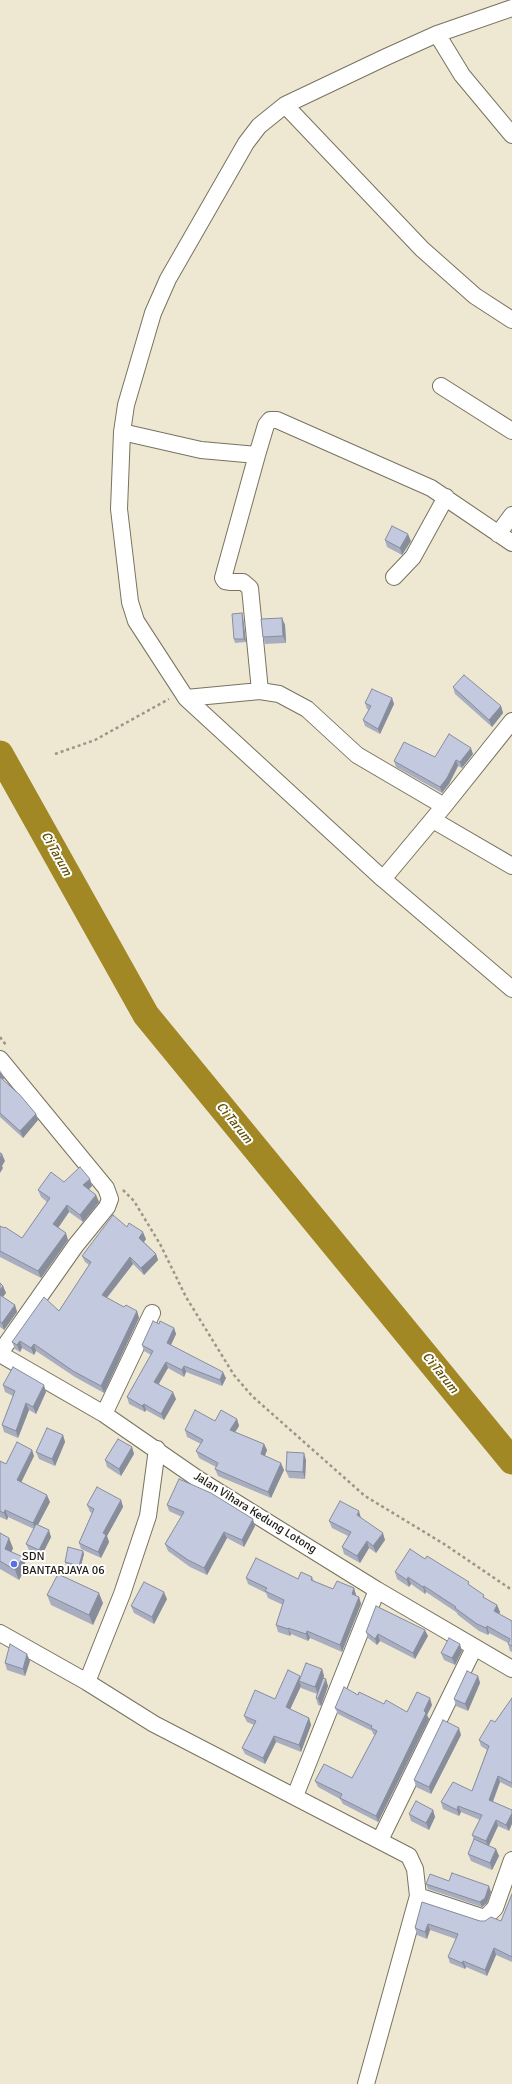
<!DOCTYPE html>
<html>
<head>
<meta charset="utf-8">
<style>
	body { margin:0 }
	canvas { display:block; background:#eee8d2 }
</style>
</head>
<body>
<canvas width="512" height="2084"></canvas>
<script>
const c = document.querySelector('canvas').getContext('2d');
c.lineJoin = 'round';
const poly = rows => new Path2D(rows.map(r => 'M' + r).join(''));
function trace(path, color, width, dash) { c.strokeStyle = color; c.lineWidth = width; c.lineCap = dash ? 'butt' : 'round'; c.setLineDash(dash || []); c.stroke(path); }
function fill(path, color) { c.fillStyle = color; c.fill(path, 'evenodd'); }
function drawText(font, color, halo, rows, align = 'center') {
  c.font = font + ' Signika,sans-serif'; c.lineWidth = 4; c.setLineDash([]); c.textBaseline = 'middle'; c.strokeStyle = halo; c.fillStyle = color; for (const [text, x, y, turn = 0] of rows) {
    c.save(); c.translate(x, y); c.rotate((+turn || 0) * Math.PI / 180); c.textAlign = isNaN(turn) ? turn : align; if (halo) c.strokeText(text, 0, 0); c.fillText(text, 0, 0); c.restore();
  }
}
const river = poly([
	[0,754,146,1015,512,1461]
]);
const path = poly([
	[55,754,95,740,169,699],
	[0,1037,6,1045],
	[123,1190,134,1201,160,1244,186,1297,234,1375,252,1396,365,1496,444,1544,512,1590]
]);
const street = poly([
	[512,8,437,34,386,57,285,105,259,126,246,143,168,279,153,313,126,405,122,432,119,509,130,602,136,621,186,698,383,879,512,989],
	[437,34,462,75,512,135],
	[285,105,422,249,475,296,512,320],
	[441,386,512,431],
	[122,432,201,450,257,455,266,425,270,420,277,420,431,488,512,543],
	[257,455,223,578,225,581,231,582,243,582,250,588,260,691],
	[498,534,512,515],
	[394,577,413,557,446,497],
	[186,698,260,691,279,694,307,709,357,755,444,806],
	[433,820,512,866],
	[383,879,444,806,512,721],
	[0,1059,106,1188,110,1199,107,1207,76,1245,0,1353],
	[0,1354,104,1414,198,1479,377,1590,512,1669],
	[104,1414,152,1313],
	[0,1633,87,1682,154,1724,409,1856,415,1869,418,1896,366,2084],
	[87,1682,122,1594,148,1516,157,1449],
	[295,1796,377,1590],
	[380,1840,474,1648],
	[418,1896,485,1918,495,1908,512,1860]
]);
const wall = poly([
	[385,540,411,541,402,555,387,547],
	[242,613,243,617,246,642,235,643,234,639],
	[282,618,285,625,286,643,265,644,263,637],
	[453,687,501,706,503,713,492,727,455,694],
	[392,698,394,704,380,734,365,726,363,720,369,710,367,709,365,703],
	[473,754,462,768,458,766,449,784,442,793,396,767,394,761],
	[0,1070,4,1078,3,1080,36,1114,38,1120,23,1138,0,1117],
	[90,1179,92,1186,89,1189,96,1195,99,1202,83,1222,69,1212,58,1228,68,1240,41,1278,0,1257,0,1226,4,1228,22,1238,47,1202,41,1197,38,1190,64,1182],
	[127,1227,146,1239,144,1242,156,1254,158,1260,144,1275,133,1264,107,1298,124,1307,137,1311,139,1318,104,1393,75,1377,36,1351,34,1355,22,1348,20,1352,15,1349,12,1342,59,1311,89,1265,85,1262,82,1256],
	[0,1283,3,1286,6,1293,3,1297,15,1305,17,1312,4,1330,0,1327],
	[159,1324,174,1328,176,1334,171,1345,226,1378,222,1386,186,1372,184,1377,168,1368,159,1384,176,1399,164,1420,146,1410,145,1412,129,1404,127,1397,151,1355,144,1351,142,1345],
	[3,1385,46,1392,36,1414,29,1410,18,1438,4,1432,2,1425,13,1396,5,1392],
	[237,1419,239,1426,235,1432,264,1444,267,1450,265,1456,284,1470,271,1498,218,1476,215,1469,216,1467,199,1458,196,1451,201,1444,187,1437,185,1430,215,1421],
	[63,1435,65,1442,55,1466,39,1459,36,1452],
	[132,1447,134,1454,121,1476,107,1467,105,1460],
	[32,1450,34,1456,21,1482,50,1502,38,1525,51,1537,41,1557,29,1550,26,1544,34,1529,8,1517,7,1520,0,1517,0,1461,6,1464],
	[306,1460,305,1479,289,1478,286,1471],
	[121,1500,123,1507,107,1536,109,1542,101,1558,81,1549,79,1543,92,1513,90,1512,87,1505],
	[167,1505,255,1526,244,1547,227,1538,207,1575,190,1567,168,1551,165,1544,182,1517,169,1511],
	[361,1518,385,1540,376,1553,369,1548,360,1563,344,1554,342,1547,348,1536,332,1528,329,1521],
	[0,1533,13,1548,11,1552,23,1557,26,1567,19,1580,0,1569],
	[83,1551,84,1554,80,1569,66,1566,65,1562],
	[425,1559,471,1586,486,1599,497,1605,500,1612,499,1614,512,1621,512,1652,510,1651,508,1643,489,1633,488,1635,479,1631,458,1615,456,1612,426,1592,425,1594,411,1584,409,1587,397,1579,395,1572],
	[312,1577,314,1581,333,1589,354,1588,356,1595,356,1596,359,1597,361,1604,342,1652,310,1638,308,1641,291,1634,290,1636,278,1632,276,1625,283,1605,268,1598,266,1593,248,1584,246,1578,298,1579],
	[47,1595,103,1603,93,1625,51,1605],
	[167,1599,154,1624,134,1613,131,1606],
	[366,1632,428,1636,415,1659,380,1641,377,1645,368,1638],
	[462,1651,455,1665,444,1660,441,1653],
	[30,1661,25,1676,7,1670,5,1663],
	[322,1669,324,1676,323,1679,328,1686,321,1706,318,1705,316,1698,317,1694,301,1688,301,1686,290,1709,309,1718,311,1725,301,1752,276,1742,265,1764,245,1754,242,1748,254,1725,247,1722,244,1716,275,1699,301,1677],
	[478,1676,480,1683,468,1711,456,1706,454,1699],
	[358,1695,407,1712,432,1705,427,1715,429,1719,378,1822,343,1804,340,1799,318,1787,315,1781,352,1778,375,1735,373,1734,372,1731,338,1714,335,1708],
	[512,1698,512,1788,500,1782,493,1802,512,1810,509,1831,498,1826,489,1846,496,1849,499,1856,492,1870,471,1861,468,1854,474,1840,472,1835,480,1820,461,1812,459,1816,443,1809,441,1802,472,1791,487,1750,481,1746,479,1740,495,1722],
	[461,1735,431,1794,416,1787,414,1780],
	[433,1810,435,1817,429,1830,411,1821,409,1814],
	[449,1881,491,1892,487,1903,482,1907,428,1889,426,1884],
	[512,1894,512,1962,496,1955,487,1976,466,1967,465,1969,450,1963,448,1957,456,1939,430,1930,427,1939,417,1935,415,1928,422,1902,480,1921,501,1921]
]);
const shadedWall = poly([
	[408,534,411,541,402,555,400,548],
	[242,613,243,617,246,642,244,639],
	[282,618,285,625,286,643,283,636],
	[392,698,394,704,380,734,378,729],
	[501,706,503,713,492,727,489,720],
	[471,748,473,754,462,768,460,762],
	[456,760,458,766,449,784,442,793,440,787],
	[1,1072,4,1078,1,1083,0,1080,0,1073],
	[36,1114,38,1120,23,1138,20,1131],
	[2,1154,5,1161,2,1166,3,1168,0,1173,0,1158],
	[90,1179,92,1186,86,1192,83,1185],
	[96,1195,99,1202,83,1222,80,1215],
	[67,1205,69,1212,56,1231,53,1224],
	[143,1232,146,1239,142,1245,139,1238],
	[66,1233,68,1240,41,1278,38,1271],
	[156,1254,158,1260,144,1275,141,1268],
	[130,1257,133,1264,104,1301,102,1295],
	[3,1286,6,1293,0,1300,0,1290],
	[15,1305,17,1312,4,1330,2,1323],
	[137,1311,139,1318,104,1393,101,1386],
	[174,1328,176,1334,169,1349,167,1343],
	[20,1341,22,1348,20,1352,17,1345],
	[34,1344,36,1351,34,1355,31,1348],
	[166,1362,168,1368,156,1388,154,1382],
	[184,1366,186,1372,184,1377,182,1370],
	[223,1372,226,1378,222,1386,220,1380],
	[44,1385,46,1392,36,1414,33,1407],
	[173,1392,176,1399,164,1420,161,1414],
	[26,1403,29,1410,18,1438,16,1431],
	[144,1404,146,1410,145,1412,142,1406],
	[237,1419,239,1426,232,1437,230,1430],
	[63,1435,65,1442,55,1466,52,1459],
	[264,1444,267,1450,263,1460,261,1454],
	[132,1447,134,1454,121,1476,119,1469],
	[32,1450,34,1456,19,1487,17,1480],
	[304,1453,306,1460,305,1479,303,1472],
	[281,1463,284,1470,271,1498,268,1492],
	[47,1495,50,1502,35,1530,33,1523],
	[121,1500,123,1507,107,1536,109,1542,101,1558,98,1552,103,1533],
	[5,1510,8,1517,7,1520,4,1513],
	[359,1511,361,1518,357,1515],
	[253,1519,255,1526,244,1547,242,1540],
	[49,1530,51,1537,41,1557,39,1550],
	[224,1532,227,1538,207,1575,204,1568],
	[383,1533,385,1540,376,1553,373,1546],
	[9,1538,13,1548,9,1559,5,1549],
	[367,1541,369,1548,360,1563,357,1556],
	[83,1551,84,1554,80,1569,79,1566],
	[23,1557,26,1567,19,1580,15,1570],
	[408,1577,411,1584,409,1587,407,1580],
	[424,1586,426,1592,425,1594,423,1587],
	[354,1588,356,1595,354,1600,352,1594],
	[164,1592,167,1599,154,1624,152,1617],
	[99,1593,103,1603,93,1625,89,1615],
	[359,1597,361,1604,342,1652,340,1645],
	[497,1605,500,1612,497,1618,494,1611],
	[487,1626,489,1633,488,1635,486,1628],
	[288,1628,291,1634,290,1636,288,1629],
	[425,1630,428,1636,415,1659,413,1653],
	[307,1631,310,1638,308,1641,306,1634],
	[378,1634,380,1641,377,1645,375,1639],
	[460,1644,462,1651,455,1665,452,1658],
	[27,1654,30,1661,25,1676,23,1669],
	[322,1669,324,1676,318,1694,315,1687],
	[300,1676,302,1682,299,1681,301,1686,288,1714,286,1707],
	[478,1676,480,1683,468,1711,465,1704],
	[326,1679,328,1686,321,1706,318,1699],
	[430,1698,432,1705,427,1715,429,1719,378,1822,376,1816],
	[309,1718,311,1725,301,1752,299,1745],
	[459,1728,461,1735,431,1794,429,1787],
	[274,1736,276,1742,265,1764,263,1758],
	[498,1776,500,1782,491,1806,489,1800],
	[458,1806,461,1812,459,1816,457,1810],
	[433,1810,435,1817,429,1830,426,1823],
	[512,1813,512,1824,509,1831,506,1825],
	[496,1820,498,1826,488,1847,486,1841],
	[496,1849,499,1856,492,1870,490,1863],
	[489,1886,491,1892,487,1903,482,1907,480,1902],
	[428,1924,430,1930,427,1939,425,1932],
	[494,1948,496,1955,487,1976,485,1970],
	[463,1961,466,1967,465,1969,462,1963]
]);
const building = poly([
	[392,526,408,534,400,548,385,540,392,526],
	[242,613,244,639,234,639,232,614,242,613],
	[282,618,283,636,263,637,261,619,282,618],
	[464,675,501,706,489,720,453,687,464,675],
	[372,689,392,698,378,729,363,720,371,706,365,703,372,689],
	[449,734,471,748,460,762,456,760,447,778,440,787,394,761,404,742,435,757,449,734],
	[0,1077,20,1095,36,1114,20,1131,0,1113,0,1077],
	[0,1153,2,1154,0,1158,0,1153],
	[80,1167,90,1179,83,1185,96,1195,80,1215,67,1205,53,1224,66,1233,38,1271,0,1251,0,1226,4,1228,5,1227,22,1238,50,1198,38,1190,51,1172,64,1182,80,1167],
	[113,1215,127,1227,129,1223,143,1232,139,1238,156,1254,141,1268,130,1257,102,1295,124,1307,126,1305,137,1311,101,1386,73,1371,34,1344,31,1348,20,1341,17,1345,12,1342,44,1297,59,1311,91,1262,82,1256,113,1215],
	[0,1283,3,1286,0,1290,0,1283],
	[0,1295,15,1305,2,1323,0,1322,0,1295],
	[153,1321,159,1324,160,1321,174,1328,167,1343,223,1372,220,1380,184,1366,182,1370,166,1362,154,1382,173,1392,161,1414,144,1404,142,1406,127,1397,153,1351,142,1345,153,1321],
	[13,1367,44,1385,33,1407,26,1403,16,1431,2,1425,15,1391,3,1385,13,1367],
	[195,1410,215,1421,221,1410,237,1419,230,1430,264,1444,261,1454,281,1463,268,1492,215,1469,218,1463,196,1451,203,1440,185,1430,195,1410],
	[47,1428,63,1435,52,1459,36,1452,47,1428],
	[118,1439,132,1447,119,1469,105,1460,118,1439],
	[17,1442,32,1450,17,1480,47,1495,33,1523,5,1510,4,1513,0,1511,0,1461,6,1464,17,1442],
	[287,1452,304,1453,303,1472,286,1471,287,1452],
	[179,1479,211,1493,253,1519,242,1540,224,1532,204,1568,188,1560,165,1544,184,1512,167,1505,179,1479],
	[97,1487,121,1500,103,1533,106,1535,98,1552,79,1543,94,1509,87,1505,97,1487],
	[340,1501,359,1511,357,1515,383,1533,373,1546,367,1541,357,1556,342,1547,351,1532,329,1521,340,1501],
	[36,1524,49,1530,39,1550,26,1544,36,1524],
	[0,1533,9,1538,5,1549,23,1557,15,1570,0,1561,0,1533],
	[68,1547,83,1551,79,1566,65,1562,68,1547],
	[410,1549,425,1559,427,1556,469,1582,468,1584,484,1595,483,1597,497,1605,494,1611,512,1621,512,1646,508,1644,510,1639,487,1626,486,1628,477,1624,455,1608,456,1607,424,1586,423,1587,408,1577,407,1580,395,1572,410,1549],
	[256,1558,298,1579,301,1572,312,1577,311,1580,333,1589,337,1581,354,1588,352,1594,359,1597,340,1645,307,1631,306,1634,288,1628,288,1629,276,1625,284,1600,265,1591,267,1588,246,1578,256,1558],
	[58,1574,99,1593,89,1615,47,1595,58,1574],
	[144,1582,164,1592,152,1617,131,1606,144,1582],
	[376,1606,425,1630,413,1653,378,1634,375,1639,366,1632,376,1606],
	[449,1638,460,1644,452,1658,441,1653,449,1638],
	[10,1644,27,1654,23,1669,5,1663,10,1644],
	[306,1663,322,1669,315,1687,299,1681,306,1663],
	[288,1670,300,1676,286,1707,309,1718,299,1745,274,1736,263,1758,242,1748,256,1721,244,1716,255,1690,275,1699,288,1670],
	[467,1671,478,1676,465,1704,454,1699,467,1671],
	[323,1678,326,1679,318,1699,316,1698,323,1678],
	[344,1687,358,1695,359,1692,384,1704,386,1700,407,1712,417,1692,430,1698,424,1711,426,1713,376,1816,340,1798,342,1794,315,1781,324,1764,352,1778,377,1731,371,1728,372,1726,335,1708,344,1687],
	[512,1698,512,1783,498,1776,489,1800,512,1810,512,1813,506,1825,496,1820,486,1841,472,1835,482,1815,458,1806,457,1810,441,1802,453,1782,472,1791,489,1746,479,1740,491,1720,495,1722,512,1698],
	[443,1720,459,1728,429,1787,414,1780,443,1720],
	[416,1801,433,1810,426,1823,409,1814,416,1801],
	[474,1839,496,1849,490,1863,468,1854,474,1839],
	[452,1873,489,1886,485,1898,480,1902,426,1884,430,1874,449,1881,452,1873],
	[512,1894,512,1957,494,1948,485,1970,463,1961,462,1963,448,1957,458,1934,428,1924,425,1932,415,1928,422,1902,480,1921,485,1921,491,1917,501,1921,512,1894]
]);
const markers = [
	[14,1564,4,"#5670e6"]
];
const streetNames = [
	["Jalan Vihara Kedung Lotong",255,1513,32]
];
const poiNames = [
	["SDN",22,1557],
	["BANTARJAYA 06",22,1571]
];
const waterNames = [
	["Ci Tarum",56,854,61],
	["Ci Tarum",234,1123,51],
	["Ci Tarum",440,1373,51]
];
trace(river, '#a18824', 27);
trace(street, '#78735f', 18);
trace(path, '#9b9685', 2.5, [3, 3]);
trace(street, '#fff', 16);
fill(wall, '#a8aec0');
fill(shadedWall, '#888d9c');
fill(building, '#c3cadf');
trace(building, '#888d9c', 1);
for (const [x, y, r, color] of markers) { const dot = new Path2D(); dot.arc(x, y, r, 0, 2 * Math.PI); c.fillStyle = color; c.fill(dot); trace(dot, '#fff', 1.5); }
drawText('12px', '#1f1c14', '#fff', streetNames);
drawText('12px', '#1f1c14', '#fff', poiNames, 'left');
drawText('italic 13px', '#615002', '#fff', waterNames);
</script>
</body>
</html>
